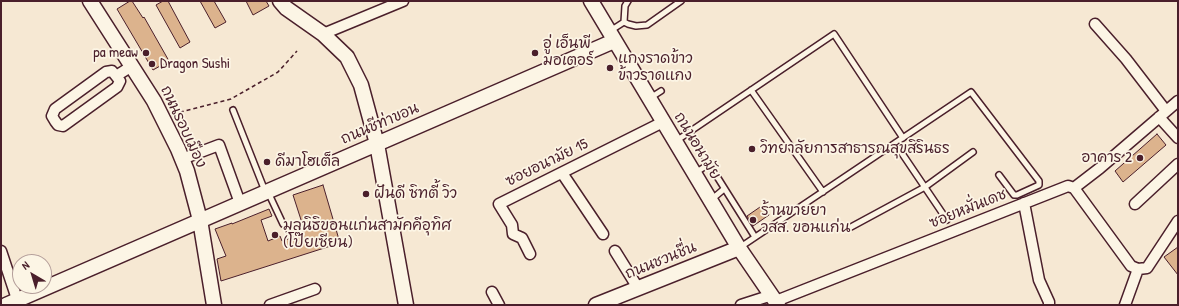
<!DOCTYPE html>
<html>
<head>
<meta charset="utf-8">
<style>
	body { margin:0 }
	#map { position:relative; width:1179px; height:306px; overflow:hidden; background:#f6e8d3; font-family:"Patrick Hand",sans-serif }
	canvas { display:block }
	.frame { position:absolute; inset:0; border:2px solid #4a1f2b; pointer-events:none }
	.north { position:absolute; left:12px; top:254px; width:40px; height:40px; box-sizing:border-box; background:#fcf5e5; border:1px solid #b59f9b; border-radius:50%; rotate:322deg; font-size:11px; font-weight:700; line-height:16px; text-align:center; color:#4a1f2b }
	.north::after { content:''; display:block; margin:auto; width:14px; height:18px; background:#4a1f2b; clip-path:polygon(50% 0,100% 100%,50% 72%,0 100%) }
</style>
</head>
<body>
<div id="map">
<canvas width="1179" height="306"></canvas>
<div class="frame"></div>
<div class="north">N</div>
</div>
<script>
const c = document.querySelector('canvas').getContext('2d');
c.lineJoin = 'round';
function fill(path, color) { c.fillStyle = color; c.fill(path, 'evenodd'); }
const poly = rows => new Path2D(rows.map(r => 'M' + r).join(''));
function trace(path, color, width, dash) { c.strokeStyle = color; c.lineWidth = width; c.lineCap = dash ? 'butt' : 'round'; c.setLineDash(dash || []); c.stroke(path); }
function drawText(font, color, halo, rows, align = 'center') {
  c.font = font + ' "Patrick Hand","Playpen Sans Thai",sans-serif'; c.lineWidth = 3.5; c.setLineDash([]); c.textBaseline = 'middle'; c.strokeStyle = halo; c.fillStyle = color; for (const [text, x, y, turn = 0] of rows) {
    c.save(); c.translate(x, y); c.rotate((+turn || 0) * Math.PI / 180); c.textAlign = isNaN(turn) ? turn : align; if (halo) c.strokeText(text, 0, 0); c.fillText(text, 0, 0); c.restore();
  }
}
const building = poly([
	[130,1,132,1,143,18,144,17,169,61,153,70,117,9,130,1],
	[163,1,168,1,190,42,180,48,156,5,163,1],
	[200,1,214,1,226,22,215,28,200,1],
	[246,1,266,1,269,6,253,15,246,1],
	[1157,134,1166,145,1123,182,1115,171,1157,134],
	[323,185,340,243,221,281,217,259,226,256,215,229,232,223,232,224,269,209,272,216,261,220,268,241,280,236,282,241,304,234,301,227,303,226,293,195,323,185],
	[763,205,769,215,753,226,747,216,763,205],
	[1178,247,1178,275,1164,257,1178,247]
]);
const path = poly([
	[173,114,231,99,278,72,297,51]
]);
const lane = poly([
	[624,22,628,24,636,26,647,25,681,1],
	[624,22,625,6,628,1],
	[610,31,624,22],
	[751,90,823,192],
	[650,98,661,91],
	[233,110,265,191],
	[689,132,755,237],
	[676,141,834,34,903,138],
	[895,143,947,220],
	[695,173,709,164],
	[268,192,283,224],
	[711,200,724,189],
	[851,227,925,187,973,152],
	[739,248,971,92,1039,181,1039,185,1017,195,1014,195,999,175]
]);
const street = poly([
	[1095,24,1126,59,1166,111],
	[323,34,403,1],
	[116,76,112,71,106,72,55,109,52,116,55,121,58,125,63,126,117,87,120,81,116,76,132,66],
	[1159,117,1178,138],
	[182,159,219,145,240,203],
	[562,173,603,234],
	[1074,188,1100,168,1178,101],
	[1024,203,1039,280,1049,302,1049,305],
	[1135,204,1178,164],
	[1,251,19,305],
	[615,251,638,288],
	[530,254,522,238,513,234,512,225,499,204,663,122],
	[1138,269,1147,268,1178,221],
	[492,292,499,305],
	[776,301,1068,186,1074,188,1131,266,1138,269],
	[270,305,315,289],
	[741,305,772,295],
	[1125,305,1138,269]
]);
const secondary = poly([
	[90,1,154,101,178,149,187,171,200,220,214,305],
	[280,1,286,8,323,34,347,57,361,85,377,144,406,305],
	[591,1,739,248,778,305],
	[6,305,614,41],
	[596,305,739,248]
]);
const markers = [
	[146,53,4,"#4a1f2b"],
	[535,53,4,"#4a1f2b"],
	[152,64,4,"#4a1f2b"],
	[610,68,4,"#4a1f2b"],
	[752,149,4,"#4a1f2b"],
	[1140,158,4,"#4a1f2b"],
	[267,162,4,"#4a1f2b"],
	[366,194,4,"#4a1f2b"],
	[753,220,4,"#4a1f2b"],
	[275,235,4,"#4a1f2b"]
];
const poiNames = [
	["อู่ เอ็นพี",543,44],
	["มอเตอร์",543,61],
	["pa meaw",138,53,"right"],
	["แกงราดข้าว",618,59],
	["ข้าวราดแกง",618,76],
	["Dragon Sushi",160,64],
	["วิทยาลัยการสาธารณสุขสิรินธร",760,149],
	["อาคาร 2",1132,158,"right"],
	["ดีมาโฮเต็ล",275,162],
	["ฝันดี ซิทตี้ วิว",374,194],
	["ร้านขายยา",761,211],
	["วสส. ขอนแก่น",761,228],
	["มูลนิธิขอนแก่นสามัคคีอุทิศ",283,226],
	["(โป๊ยเซียน)",283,243]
];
const streetNames = [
	["ถนนชีท่าขอน",380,124,-23],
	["ถนนรอบเมือง",183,127,65],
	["ถนนอนามัย",697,146,59],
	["ซอยอนามัย 15",547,163,-26],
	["ซอยหมั่นเดช",968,209,-22],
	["ถนนชวนชื่น",661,261,-22]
];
fill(building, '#dcb38d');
trace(building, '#4a1f2b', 1);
trace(lane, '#4a1f2b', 8);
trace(street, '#4a1f2b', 13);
trace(secondary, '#4a1f2b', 17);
trace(path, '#4a1f2b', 1.5, [4, 3]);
trace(lane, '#fcf5e5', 5);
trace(street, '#fcf5e5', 10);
trace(secondary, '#fcf5e5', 14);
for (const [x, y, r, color] of markers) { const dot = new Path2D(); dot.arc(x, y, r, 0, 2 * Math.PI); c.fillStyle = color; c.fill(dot); trace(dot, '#fcf5e5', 1.5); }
drawText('15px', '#4a1f2b', '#fcf5e5', poiNames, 'left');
drawText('15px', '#4a1f2b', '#fcf5e5', streetNames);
</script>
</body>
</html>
